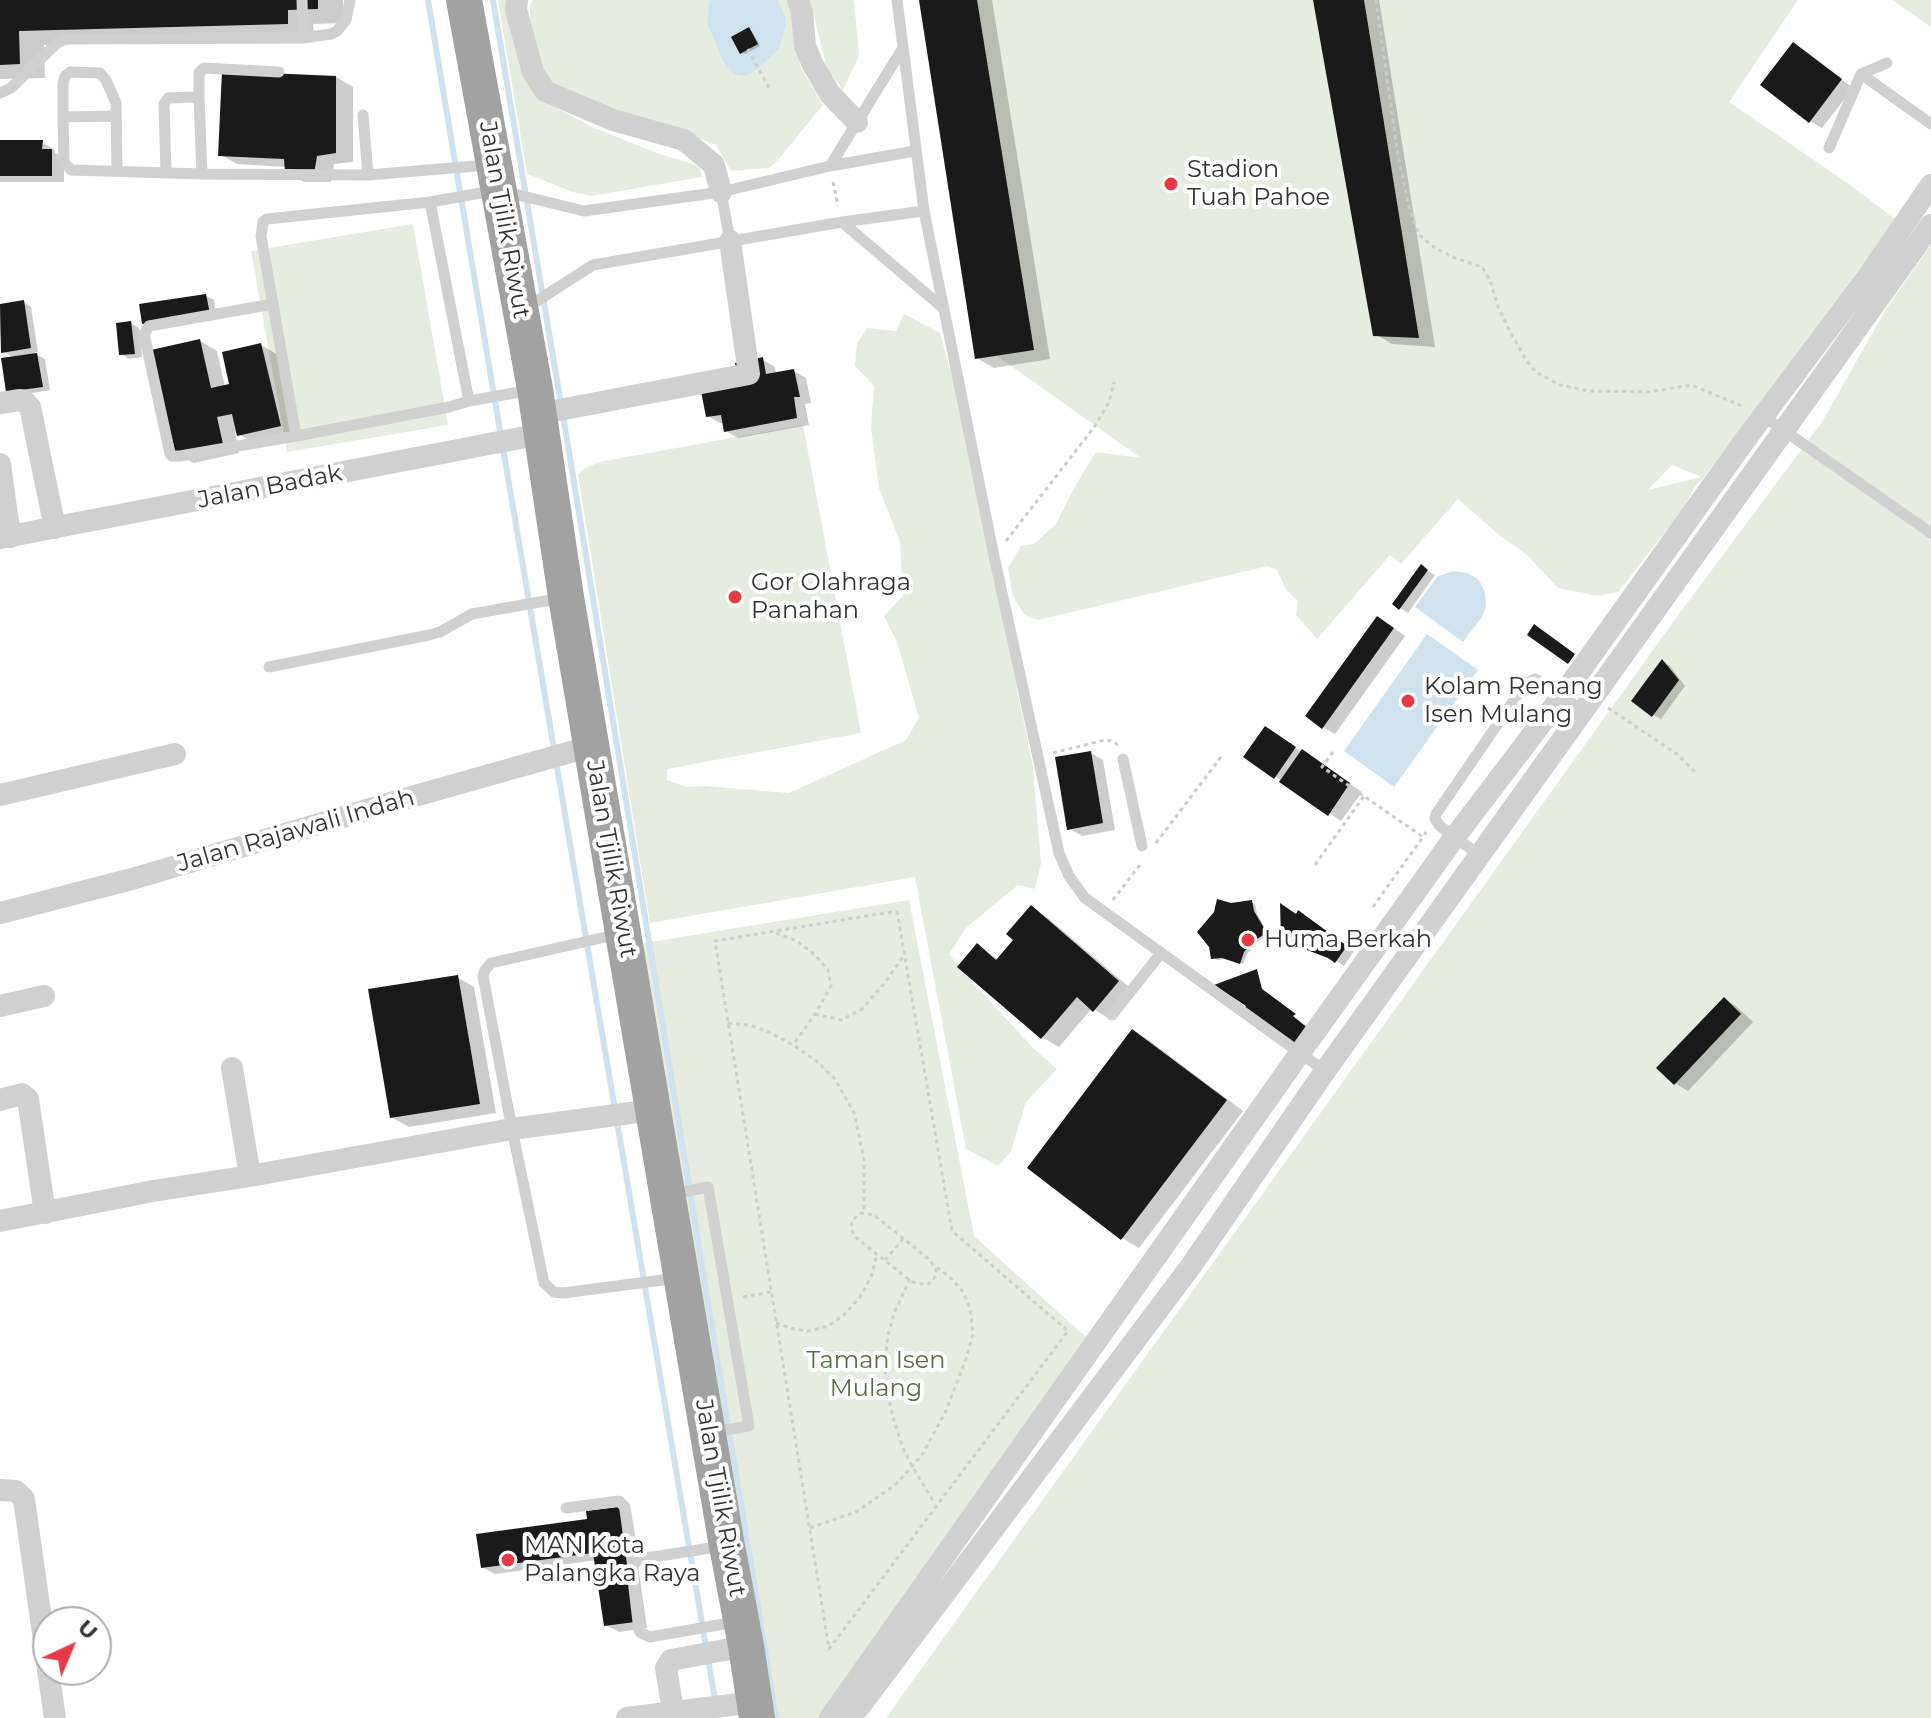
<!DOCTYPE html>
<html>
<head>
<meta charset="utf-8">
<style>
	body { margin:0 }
	#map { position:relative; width:1931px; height:1718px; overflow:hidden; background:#fff; font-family:Montserrat,sans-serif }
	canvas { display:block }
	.north { position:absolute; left:32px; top:1606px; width:80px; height:80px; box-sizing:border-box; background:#fff; border:2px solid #adadad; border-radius:50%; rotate:44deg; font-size:22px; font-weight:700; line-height:32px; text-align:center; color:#333 }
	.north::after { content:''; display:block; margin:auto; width:28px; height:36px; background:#e63946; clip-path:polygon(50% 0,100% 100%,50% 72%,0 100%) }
</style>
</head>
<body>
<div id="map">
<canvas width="1931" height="1718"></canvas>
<div class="north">U</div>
</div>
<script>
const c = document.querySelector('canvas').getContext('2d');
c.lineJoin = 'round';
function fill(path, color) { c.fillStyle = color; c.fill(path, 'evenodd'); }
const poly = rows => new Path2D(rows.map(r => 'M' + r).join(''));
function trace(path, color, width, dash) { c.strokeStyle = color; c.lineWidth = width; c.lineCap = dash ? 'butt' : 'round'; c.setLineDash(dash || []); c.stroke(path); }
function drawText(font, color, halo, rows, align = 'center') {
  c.font = font + ' Montserrat,sans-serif'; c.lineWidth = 8; c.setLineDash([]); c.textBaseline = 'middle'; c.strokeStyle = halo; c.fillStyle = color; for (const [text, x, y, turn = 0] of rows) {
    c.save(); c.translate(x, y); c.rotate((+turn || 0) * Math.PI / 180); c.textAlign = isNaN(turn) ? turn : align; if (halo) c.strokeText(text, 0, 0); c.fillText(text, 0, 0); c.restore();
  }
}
const green = poly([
	[498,0,508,0,546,102,594,128,657,153,699,166,702,177,591,196,573,192,527,174],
	[533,0,711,0,709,3,707,23,722,59,759,68,780,48,785,28,785,16,778,0,793,0,796,49,801,68,823,105,776,162,769,168,731,171,716,145,663,124,597,105,551,84,541,66,530,22,530,6],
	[810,0,854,0,859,56,843,90,827,69],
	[919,0,1798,0,1729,102,1849,184,1896,220,1704,477,1695,487,1683,509,1618,592,1597,596,1558,588,1527,555,1499,535,1458,499,1401,564,1390,555,1317,639,1296,615,1298,601,1287,591,1277,570,1268,566,1038,620,1025,615,1013,597,1008,568,1021,546,1034,544,1056,524,1077,483,1096,452,1141,458,997,356,975,359],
	[1672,465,1702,477,1648,490],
	[1892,0,1931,0,1931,27],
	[413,224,448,425,287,452,251,251],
	[1931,245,1931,1718,886,1718,1676,618,1822,422,1886,309],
	[904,314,940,333,954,383,1033,767,1041,863,1035,889,1018,885,966,928,949,954,964,973,1033,1048,1057,1069,1026,1102,1011,1151,998,1166,966,1149,915,877,650,923,578,474,586,468,599,462,803,425,861,733,667,769,667,780,686,787,704,786,789,793,906,740,919,718,897,642,884,616,903,596,900,542,879,488,871,427,874,386,855,366,857,344,867,328,896,331],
	[909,900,974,1236,1100,1350,844,1718,761,1718,638,944]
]);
const water = poly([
	[711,0,778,0,785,16,785,28,780,48,759,68,745,76,734,74,722,59,707,23,709,3],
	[1454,571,1468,573,1479,580,1485,593,1486,606,1482,617,1463,642,1415,607,1438,576],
	[1427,634,1478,670,1394,787,1344,751]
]);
const shadow = poly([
	[0,0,343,0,343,23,313,24,314,38,44,45,45,78,0,79],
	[921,0,992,0,1050,359,994,368,977,358],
	[1315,0,1379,0,1435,347,1392,344,1375,334],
	[749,29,752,31,760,46,745,54,741,52],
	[1806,52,1853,88,1822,128,1810,121],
	[336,77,353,87,353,162,334,164,331,182,304,182,287,172,287,167,237,164,220,154],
	[0,142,42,142,55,150,55,153,64,158,64,182,0,182],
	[206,296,214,300,217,318,144,323],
	[23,302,31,307,38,352,34,353,45,359,50,390,16,396,15,358,3,352,0,331,0,306],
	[131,323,139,328,142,357,129,359,121,354],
	[200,341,217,351,225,387,231,385,261,345,278,355,297,435,256,444,235,432,239,453,194,463,177,453],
	[763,360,775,367,776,374,794,371,806,378,811,403,805,404,809,425,738,438,726,431,724,423,720,423,708,416],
	[1422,567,1435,575,1408,613,1400,608],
	[1390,625,1405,636,1335,734,1323,727],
	[1662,661,1670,666,1685,686,1661,719,1654,715],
	[1273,733,1362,792,1341,821,1246,757],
	[1091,753,1103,760,1115,830,1082,836,1069,828],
	[1251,902,1255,904,1257,914,1269,935,1258,941,1247,954,1243,964,1227,959,1217,960,1213,958,1231,905],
	[1031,908,1048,918,1135,992,1111,1020,1092,1008,1059,1047,1042,1037,977,946,999,960,1016,940],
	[1297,916,1307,917,1354,951,1344,966,1336,961],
	[457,977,474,987,496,1113,409,1127,391,1117],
	[1724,999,1736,1006,1753,1022,1688,1091,1675,1083],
	[1133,1031,1150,1041,1243,1111,1139,1248,1122,1238],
	[618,1509,631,1516,647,1628,619,1632,606,1625,597,1560,495,1574,482,1567]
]);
const stream = poly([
	[428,0,501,437],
	[493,0,561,404],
	[563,415,776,1718],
	[503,448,706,1647],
	[708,1658,718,1718]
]);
const building = poly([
	[0,0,318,0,318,9,288,10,288,24,19,31,20,64,0,65],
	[919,0,977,0,1034,350,975,359],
	[1313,0,1364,0,1419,338,1373,336],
	[749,27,758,44,740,54,731,37],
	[1793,42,1842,79,1809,123,1760,85],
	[222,71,336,76,336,153,317,156,314,174,285,173,284,159,218,156],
	[0,140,43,140,42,149,52,149,52,176,0,176],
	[206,294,210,314,142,324,139,304],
	[24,300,31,348,1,353,0,304],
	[131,321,135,354,119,355,116,323],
	[200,339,211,388,229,384,222,352,261,343,281,426,237,436,232,414,217,417,223,444,176,455,151,350],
	[37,353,43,387,6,392,1,358],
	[763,357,766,374,794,369,800,397,794,397,797,418,724,432,721,415,706,417,700,386,738,379,735,363],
	[1421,564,1428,570,1399,610,1392,604],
	[1377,616,1394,628,1322,729,1305,716],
	[1534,624,1575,654,1568,664,1527,635],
	[1662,659,1679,680,1652,717,1631,701],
	[1265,726,1296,747,1274,779,1243,757],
	[1302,749,1350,783,1328,816,1279,782],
	[1091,751,1103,823,1067,830,1055,757],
	[1217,899,1231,903,1252,900,1254,911,1267,933,1255,940,1244,952,1240,964,1222,958,1211,959,1209,947,1197,932,1214,912],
	[1280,903,1296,914,1298,910,1347,946,1335,963,1328,958,1281,940],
	[1031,905,1119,981,1093,1012,1077,997,1041,1039,957,967,977,943,996,960,1013,940,1006,934],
	[1257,969,1262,989,1296,1014,1293,1016,1309,1029,1296,1048,1244,1009,1246,1006,1214,985],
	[458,975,480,1104,390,1118,368,989],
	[1724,997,1741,1014,1674,1085,1656,1068],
	[1132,1029,1227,1100,1121,1240,1027,1168],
	[619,1507,635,1622,604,1626,593,1553,481,1568,476,1534,587,1519,586,1511]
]);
const path = poly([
	[1376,0,1398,156,1410,211,1419,235,1435,248,1455,258,1482,267,1490,280,1498,307,1512,335,1526,360,1536,372,1560,385,1588,391,1650,392,1691,385,1745,407],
	[748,49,769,88],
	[833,182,838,206],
	[1006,541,1095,426,1109,402,1114,382],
	[1608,708,1677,754,1696,773],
	[1333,752,1322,767,1423,837,1426,832],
	[1053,753,1105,740,1113,741,1119,746],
	[1156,843,1221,757],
	[1315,865,1364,796],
	[1113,900,1142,862],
	[1373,907,1423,837],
	[897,911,952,1231,1068,1331,829,1649,715,941,897,911],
	[776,933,797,941,815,955,828,970,831,986,815,1014,793,1045],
	[815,1014,842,1020,862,1009,884,984,905,954],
	[728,1023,749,1025,769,1032,793,1045,814,1059,835,1079,854,1113,864,1159,864,1213],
	[860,1213,874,1215,930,1260,936,1270,936,1276,931,1282,927,1285,912,1282,854,1236,851,1227,852,1221,860,1213],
	[885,1260,903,1239],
	[910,1279,895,1311,888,1335,885,1361,886,1387,894,1421,903,1448,912,1466,935,1504],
	[743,1297,771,1292],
	[776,1323,794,1329,809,1331,828,1326,843,1316,860,1297,871,1277,877,1254],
	[810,1528,856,1512,895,1485,922,1455,946,1411,966,1359,973,1334,970,1309,963,1292,952,1279,934,1265]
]);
const service = poly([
	[302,0,303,38,331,34,337,31,346,20,350,0],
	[897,0,924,211,994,556,1059,853,1069,876,1085,898,1325,1071],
	[1887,63,1861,74,1931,124],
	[0,93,11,88,57,43,65,39,303,38],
	[199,97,202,174],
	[363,115,368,175,488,165],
	[63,117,116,116],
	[1829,148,1861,74],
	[830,166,903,48],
	[117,171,116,103,106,80,100,73,70,72,65,76,63,84,63,117,64,162,71,170,202,174,368,175],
	[166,172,164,104,168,98,199,97,199,73,204,68,279,72],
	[721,192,730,241],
	[430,202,469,401,449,407,296,436,261,236,263,222,267,219,430,202,498,190,584,211,721,192,830,166,915,151],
	[842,222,942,307],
	[273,304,149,326,144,334,170,454,172,456,180,456,296,436],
	[526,308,593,265,842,222,924,211],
	[469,401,531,390],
	[1763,416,1931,533],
	[269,667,429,635,440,632,472,614,562,598],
	[1123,759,1142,846],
	[1479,855,1440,826,1435,819,1436,814,1525,684,1535,679,1539,681,1582,710],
	[619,934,491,963,485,970,483,976,512,1129,544,1283,554,1292,563,1293,678,1278],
	[1112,1015,1161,953],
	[673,1194,708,1187,749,1426,713,1432],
	[566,1508,619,1501,625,1507,634,1563],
	[723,1546,653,1557,640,1559,634,1563,632,1568,634,1588,639,1630,641,1633,650,1637,735,1622]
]);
const minor = poly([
	[517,0,516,10,533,72,545,91,613,120,684,140,714,165,721,192],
	[798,0,802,12,805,46,813,65,830,94,857,122],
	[0,403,20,400,24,401,30,407,55,528],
	[538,414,749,374,730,241],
	[0,464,10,537],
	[0,538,541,434],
	[0,795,175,754],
	[0,913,132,879,397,801,592,746],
	[0,1006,44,996],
	[232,1068,250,1176],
	[0,1100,22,1094,28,1099,45,1213],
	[0,1221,153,1191,250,1176,512,1129,653,1110],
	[0,1490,16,1491,24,1499,48,1669],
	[48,1670,55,1718],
	[673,1711,666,1668,671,1660,746,1646],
	[627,1718,755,1702],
	[830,1718,1300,1053,1454,838,1562,696,1745,440,1869,275,1931,185],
	[851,1718,1191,1266,1325,1071,1931,225]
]);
const trunk = poly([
	[464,0,535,389,566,597,727,1546,746,1646,757,1718]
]);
const markers = [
	[1171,184,8,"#e63946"],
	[735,597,8,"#e63946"],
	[1408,701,8,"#e63946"],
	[1248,940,8,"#e63946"],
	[508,1560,8,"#e63946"]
];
const poiNames = [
	["Stadion",1187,170],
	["Tuah Pahoe",1187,198],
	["Gor Olahraga",751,583],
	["Panahan",751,611],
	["Kolam Renang",1424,687],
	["Isen Mulang",1424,715],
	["Huma Berkah",1264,940],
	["MAN Kota",524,1546],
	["Palangka Raya",524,1574]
];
const streetNames = [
	["Jalan Tjilik Riwut",504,220,80],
	["Jalan Badak",270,487,-11],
	["Jalan Rajawali Indah",296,831,-16],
	["Jalan Tjilik Riwut",611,859,80],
	["Jalan Tjilik Riwut",720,1498,80]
];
const parkNames = [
	["Taman Isen",876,1361],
	["Mulang",876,1389]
];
fill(green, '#e6ecdf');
fill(water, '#cfe2ee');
fill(shadow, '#0003');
trace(stream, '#cfe2ee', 6);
fill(building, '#1a1a1a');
trace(path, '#cdcdcd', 3, [4, 4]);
trace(service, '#d0d0d0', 11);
trace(minor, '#d0d0d0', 22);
trace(trunk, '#a2a2a2', 36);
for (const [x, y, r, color] of markers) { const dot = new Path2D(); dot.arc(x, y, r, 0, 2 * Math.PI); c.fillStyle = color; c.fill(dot); trace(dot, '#fff', 3); }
drawText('24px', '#333', '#fff', poiNames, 'left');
drawText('24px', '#333', '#fff', streetNames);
drawText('24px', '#56703f', '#fff', parkNames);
</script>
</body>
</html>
